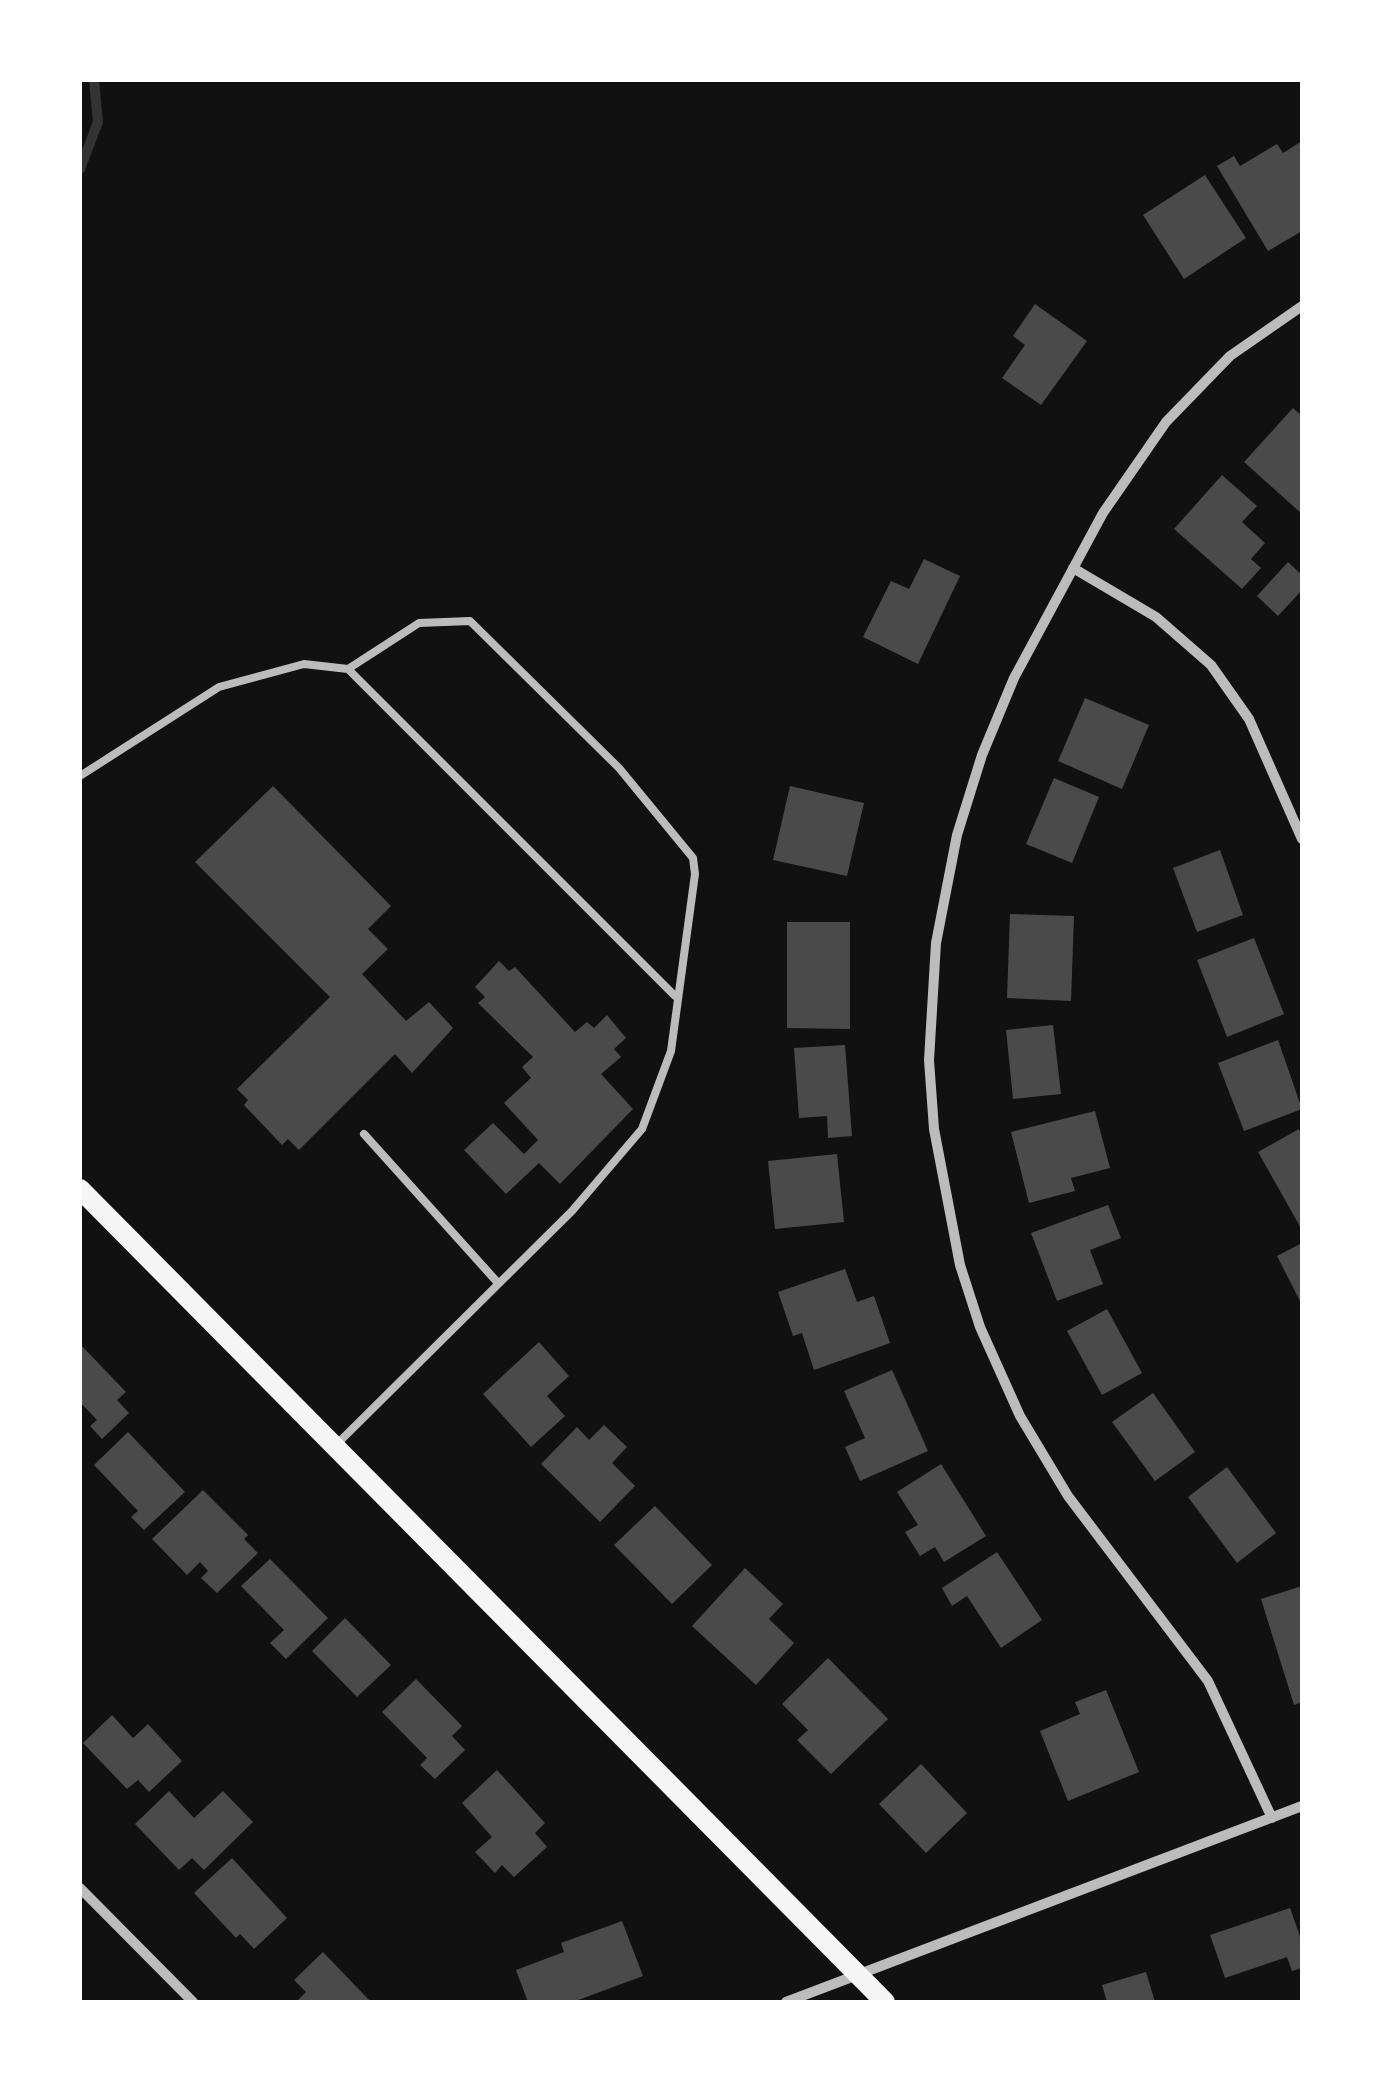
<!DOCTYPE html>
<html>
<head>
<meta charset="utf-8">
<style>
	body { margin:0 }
	#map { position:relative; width:1382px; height:2082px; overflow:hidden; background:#111; font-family:"Alegreya Sans",sans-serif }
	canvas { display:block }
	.frame { position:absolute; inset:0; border:82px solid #fff; pointer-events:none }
</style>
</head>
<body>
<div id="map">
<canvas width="1382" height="2082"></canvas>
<div class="frame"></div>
</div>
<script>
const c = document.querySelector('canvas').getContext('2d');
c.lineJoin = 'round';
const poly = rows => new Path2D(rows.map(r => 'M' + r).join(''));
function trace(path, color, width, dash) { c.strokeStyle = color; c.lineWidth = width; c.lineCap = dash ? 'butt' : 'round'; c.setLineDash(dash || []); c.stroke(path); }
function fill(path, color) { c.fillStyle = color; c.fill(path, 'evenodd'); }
const stream = poly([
	[80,169,98,122,94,80]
]);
const building = poly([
	[1302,141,1302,231,1268,251,1217,166,1234,156,1240,166,1277,144,1283,153],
	[1205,175,1246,238,1184,279,1143,215],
	[1035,304,1087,341,1041,405,1002,378,1025,345,1013,336],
	[1293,408,1302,416,1302,514,1244,462],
	[1222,475,1257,506,1242,522,1265,543,1251,559,1261,568,1242,589,1174,529],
	[924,559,960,576,918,664,863,637,891,581,909,589],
	[1288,562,1302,575,1302,590,1278,616,1257,596],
	[1085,698,1149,725,1122,789,1058,761],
	[1054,778,1099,797,1072,863,1026,844],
	[273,786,391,906,368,929,388,949,362,974,406,1021,429,1002,453,1028,412,1073,395,1054,299,1150,288,1139,282,1145,244,1105,248,1100,237,1089,330,997,195,862],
	[790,786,864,803,847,876,773,860],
	[1220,850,1243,915,1197,932,1173,868],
	[1010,914,1074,916,1071,1001,1007,998],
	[787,922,850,922,850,1029,787,1028],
	[1254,938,1284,1014,1227,1037,1197,960],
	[499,961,509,971,515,967,575,1032,587,1022,594,1028,607,1015,626,1038,614,1049,621,1057,601,1074,633,1109,560,1184,539,1163,506,1194,464,1150,493,1123,524,1154,538,1140,504,1103,531,1078,522,1067,533,1057,478,1003,485,997,475,987],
	[1053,1025,1061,1094,1013,1099,1006,1030],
	[1278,1040,1302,1109,1244,1131,1218,1063],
	[845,1045,852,1136,828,1138,827,1116,799,1118,794,1048],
	[1095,1111,1110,1168,1071,1178,1075,1191,1029,1203,1011,1132],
	[1299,1129,1302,1135,1302,1230,1258,1152],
	[837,1154,844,1222,775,1229,768,1161],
	[1108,1205,1121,1238,1090,1250,1103,1284,1057,1301,1031,1233],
	[1302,1243,1302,1305,1277,1256],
	[845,1269,857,1302,874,1296,890,1343,814,1370,802,1333,793,1336,778,1292],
	[1107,1309,1142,1373,1102,1395,1067,1331],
	[539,1342,569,1376,547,1396,565,1416,531,1447,483,1394],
	[80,1344,126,1392,117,1400,129,1413,102,1439,90,1426,97,1420,80,1402],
	[892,1370,928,1451,860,1481,845,1447,865,1438,844,1391],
	[1153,1393,1195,1452,1155,1481,1112,1422],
	[604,1425,627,1447,612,1463,635,1486,600,1522,541,1464,577,1427,589,1440],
	[128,1432,185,1492,144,1530,131,1517,138,1511,94,1465],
	[941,1464,986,1536,944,1562,935,1547,920,1556,905,1532,918,1525,897,1492],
	[1227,1467,1276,1533,1237,1563,1188,1497],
	[203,1490,248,1535,244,1539,258,1553,217,1593,201,1578,208,1571,200,1562,187,1575,152,1539],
	[655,1506,712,1565,672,1604,614,1545],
	[997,1552,1042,1620,1001,1648,967,1596,952,1606,942,1588],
	[270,1559,328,1618,286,1659,270,1643,284,1630,241,1586],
	[745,1568,783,1604,769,1619,794,1643,756,1685,692,1626],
	[1302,1586,1302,1702,1294,1705,1261,1599],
	[345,1618,391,1665,357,1697,312,1651],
	[828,1658,888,1719,831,1774,797,1740,808,1730,782,1704],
	[416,1679,462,1726,452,1736,465,1750,435,1779,420,1765,427,1758,382,1712],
	[1106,1690,1139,1772,1068,1801,1040,1731,1080,1714,1075,1702],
	[112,1715,133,1738,148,1724,182,1761,149,1792,138,1780,127,1789,83,1743],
	[921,1764,967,1813,926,1853,879,1804],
	[497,1770,545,1823,535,1833,547,1847,514,1877,502,1865,495,1873,475,1852,492,1837,462,1803],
	[169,1791,194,1818,223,1791,253,1822,204,1870,192,1858,179,1870,135,1824],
	[232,1858,287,1918,254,1949,240,1934,236,1938,194,1893],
	[1290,1908,1302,1942,1302,1968,1292,1971,1287,1957,1225,1978,1210,1935],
	[622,1921,643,1976,573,2002,528,2002,516,1970,564,1952,561,1943],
	[323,1952,371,2002,296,2002,306,1992,294,1980],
	[1146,1972,1155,2002,1107,2002,1102,1985]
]);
const service = poly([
	[348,669,675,996],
	[80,776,219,687,304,664,348,669,419,623,470,621,619,768,693,858,695,874,671,1051,642,1129,572,1211,337,1444],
	[364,1134,498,1283]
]);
const minor = poly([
	[1073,568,1156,617,1211,665,1249,719,1302,839],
	[1272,1818,1208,1681,1068,1496,1020,1416,980,1327,960,1265,934,1129,929,1060,936,943,957,835,982,755,1014,678,1103,513,1166,422,1230,356,1302,306],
	[80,1888,193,2002],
	[786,2002,1302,1806]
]);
const secondary = poly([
	[80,1189,885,2002]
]);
trace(stream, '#333', 10);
fill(building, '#4a4a4a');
trace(service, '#bcbcbc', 8);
trace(minor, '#bcbcbc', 10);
trace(secondary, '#f5f5f5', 20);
</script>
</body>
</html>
